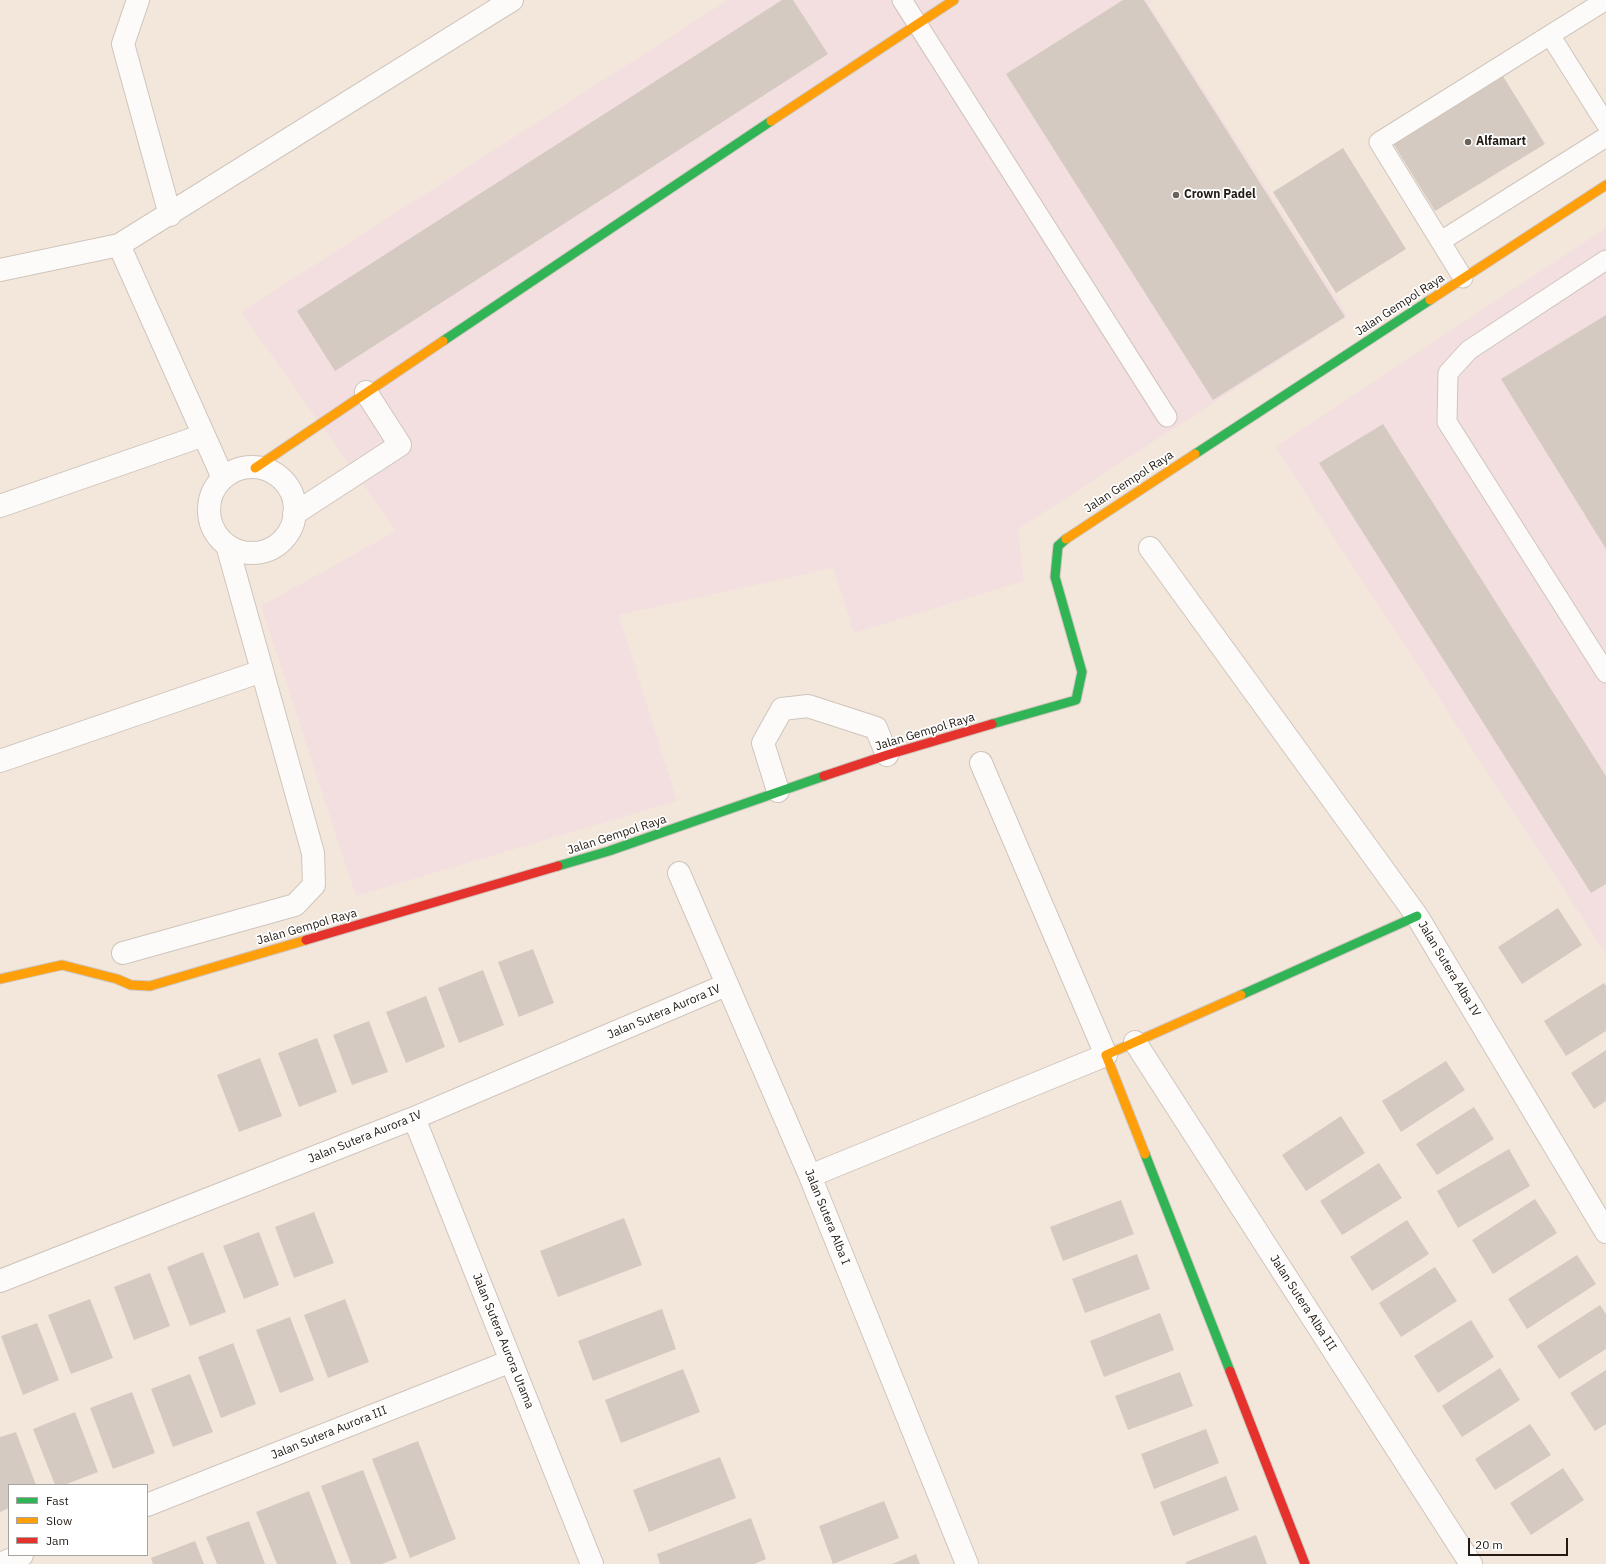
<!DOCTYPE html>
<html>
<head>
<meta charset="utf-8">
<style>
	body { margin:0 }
	#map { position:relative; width:1606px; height:1564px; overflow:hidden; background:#f3e7dc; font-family:"IBM Plex Sans",sans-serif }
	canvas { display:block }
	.legend { position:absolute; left:8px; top:1484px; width:140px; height:72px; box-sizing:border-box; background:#fff; border:1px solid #a7a3a1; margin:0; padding:5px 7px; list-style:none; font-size:12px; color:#221a13 }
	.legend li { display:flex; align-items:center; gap:8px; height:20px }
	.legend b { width:20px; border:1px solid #a7a3a1 }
	.scale { position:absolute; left:1468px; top:1538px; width:100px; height:18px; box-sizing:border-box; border:2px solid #221a13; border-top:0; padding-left:5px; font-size:12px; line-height:14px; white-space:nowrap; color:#221a13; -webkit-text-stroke:3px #fff; paint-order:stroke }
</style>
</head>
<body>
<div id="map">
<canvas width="1606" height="1564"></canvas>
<ul class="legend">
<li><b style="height:5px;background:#30b455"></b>Fast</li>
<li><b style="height:5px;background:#ff9f0a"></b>Slow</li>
<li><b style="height:5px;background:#e5322d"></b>Jam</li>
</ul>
<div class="scale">20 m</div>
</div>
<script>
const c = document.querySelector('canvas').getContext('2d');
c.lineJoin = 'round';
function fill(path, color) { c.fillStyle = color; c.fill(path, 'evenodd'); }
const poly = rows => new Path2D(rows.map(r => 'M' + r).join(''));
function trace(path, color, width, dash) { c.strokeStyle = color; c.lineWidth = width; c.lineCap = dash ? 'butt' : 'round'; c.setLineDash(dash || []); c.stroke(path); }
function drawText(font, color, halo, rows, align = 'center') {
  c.font = font + ' "IBM Plex Sans",sans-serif'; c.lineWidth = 3.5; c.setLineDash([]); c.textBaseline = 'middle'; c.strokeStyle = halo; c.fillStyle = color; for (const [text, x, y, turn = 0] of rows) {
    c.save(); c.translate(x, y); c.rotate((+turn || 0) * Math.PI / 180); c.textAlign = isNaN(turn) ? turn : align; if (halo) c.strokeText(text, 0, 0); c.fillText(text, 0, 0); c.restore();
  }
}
const commercial = poly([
	[728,0,1155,0,1149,4,1348,316,1018,529,1024,581,854,633,833,568,619,615,677,801,356,896,261,606,396,531,241,312],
	[1606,228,1606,954,1275,447]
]);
const building = poly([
	[782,0,793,0,828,54,335,371,297,311],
	[1123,0,1144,0,1345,317,1213,400,1006,74],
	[1501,73,1545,144,1435,211,1391,140],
	[1343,148,1406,249,1336,293,1273,192],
	[1606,315,1606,549,1501,379],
	[1383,424,1606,776,1606,884,1591,893,1319,463],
	[1558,908,1582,945,1522,984,1498,947],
	[533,949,554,1003,519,1017,498,962],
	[483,970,504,1025,459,1043,438,988],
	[1604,983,1606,986,1606,1031,1566,1056,1544,1021],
	[426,996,445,1047,406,1063,386,1012],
	[369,1021,388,1072,352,1085,333,1035],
	[317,1038,337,1092,299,1107,278,1053],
	[1606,1050,1606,1101,1594,1109,1571,1073],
	[260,1058,282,1116,239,1132,217,1075],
	[1446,1061,1465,1090,1401,1132,1382,1101],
	[1474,1107,1494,1139,1437,1175,1416,1144],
	[1341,1116,1365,1153,1306,1191,1282,1155],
	[1509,1149,1530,1186,1458,1228,1437,1191],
	[1379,1163,1402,1198,1342,1235,1320,1201],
	[1535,1199,1557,1233,1493,1274,1472,1240],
	[1121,1200,1134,1234,1063,1261,1050,1227],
	[314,1212,334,1263,294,1278,275,1227],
	[624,1218,642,1265,558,1297,540,1251],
	[1407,1220,1429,1254,1372,1291,1350,1257],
	[259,1232,279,1285,244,1299,223,1246],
	[203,1252,226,1312,190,1326,167,1267],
	[1137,1254,1150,1289,1085,1313,1072,1279],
	[1577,1255,1596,1284,1527,1329,1508,1299],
	[1435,1267,1457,1301,1401,1337,1379,1303],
	[150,1273,170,1326,134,1340,114,1287],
	[90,1299,113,1358,71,1374,48,1315],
	[345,1299,369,1362,328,1378,304,1315],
	[1600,1305,1606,1314,1606,1349,1559,1379,1537,1346],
	[662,1309,676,1349,593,1381,578,1341],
	[1160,1313,1174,1350,1104,1377,1090,1341],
	[290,1317,314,1380,280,1393,256,1330],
	[1471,1320,1494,1357,1438,1393,1414,1356],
	[37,1323,59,1380,23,1395,1,1336],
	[233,1343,256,1404,221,1418,198,1357],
	[1500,1368,1520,1400,1462,1437,1442,1406],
	[683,1369,700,1412,621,1443,605,1400],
	[1606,1370,1606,1424,1595,1431,1570,1393],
	[1180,1372,1193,1406,1128,1430,1115,1396],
	[190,1374,213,1432,173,1447,151,1389],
	[132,1392,155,1453,113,1469,90,1408],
	[75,1412,98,1472,64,1485,55,1485,33,1429],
	[1530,1424,1551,1455,1495,1490,1475,1459],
	[1206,1429,1219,1463,1154,1489,1141,1454],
	[16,1432,36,1485,9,1485,9,1508,0,1512,0,1437],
	[418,1441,456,1539,410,1558,372,1459],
	[720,1457,736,1498,649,1532,633,1490],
	[1563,1468,1584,1500,1531,1535,1510,1503],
	[363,1470,397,1558,382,1564,351,1564,321,1486],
	[1226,1476,1239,1510,1173,1536,1160,1502],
	[309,1491,337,1564,277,1564,256,1512],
	[884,1501,899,1538,833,1564,819,1526],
	[751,1518,766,1559,754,1564,660,1564,657,1554],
	[249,1521,265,1564,217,1564,206,1537],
	[1256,1535,1267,1564,1186,1564,1186,1562],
	[195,1541,204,1564,153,1564,151,1558],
	[916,1554,920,1564,892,1564]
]);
const lane = poly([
	[902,0,1167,417],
	[1550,35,1606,124],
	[1441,241,1606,137],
	[1606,260,1469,350,1448,373,1447,422,1606,673],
	[1463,278,1379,142,1606,0]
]);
const street = poly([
	[138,0,123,44,170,215],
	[119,245,223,478],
	[0,270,119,245,512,0],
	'209 510a43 43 0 1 1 86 0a43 43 0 1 1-86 0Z',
	[0,506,204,435],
	[294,514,400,445,366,392],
	[1150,548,1417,916,1606,1232],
	[0,761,262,671],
	[778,791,763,743,782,709,808,706,876,728,887,755],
	[679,873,810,1176,967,1564],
	[123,953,295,905,314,885,313,853,227,545],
	[1135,1042,1471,1564],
	[414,1118,592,1564],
	[810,1176,1106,1055,981,763],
	[0,1281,414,1118,726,985],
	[147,1505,511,1361],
	[0,1564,22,1555]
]);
const fast = poly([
	[443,341,771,121],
	[1195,454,1430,300],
	[992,724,1076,700,1082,672,1055,577,1058,546,1066,539],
	[558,866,609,851,824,776],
	[1241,995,1417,916],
	[1145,1154,1230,1371]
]);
const slow = poly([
	[771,121,954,0],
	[1430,300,1606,185],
	[255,468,443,341],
	[1066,539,1195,454],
	[0,979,62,965,117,979,131,985,150,986,306,940],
	[1145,1154,1106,1055,1241,995]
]);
const jam = poly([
	[824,776,887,755,992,724],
	[306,940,558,866],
	[1230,1371,1305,1564]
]);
const markers = [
	[1468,142,4,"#6b6259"],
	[1176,195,4,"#6b6259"]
];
const poiNames = [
	["Alfamart",1476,142],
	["Crown Padel",1184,195]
];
const streetNames = [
	["Jalan Gempol Raya",1400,305,-33],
	["Jalan Gempol Raya",1129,482,-33],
	["Jalan Gempol Raya",925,732,-17],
	["Jalan Gempol Raya",617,835,-18],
	["Jalan Gempol Raya",307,927,-16],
	["Jalan Sutera Alba IV",1449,969,59],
	["Jalan Sutera Aurora IV",664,1012,-23],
	["Jalan Sutera Aurora IV",365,1137,-22],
	["Jalan Sutera Alba I",827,1217,68],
	["Jalan Sutera Alba III",1303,1303,57],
	["Jalan Sutera Aurora Utama",503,1341,68],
	["Jalan Sutera Aurora III",329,1433,-22]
];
fill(commercial, '#f3dfdf');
fill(building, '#d4cac2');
trace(lane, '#cfc5bc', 21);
trace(street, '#cfc5bc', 24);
trace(fast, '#cfc5bc', 11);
trace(slow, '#cfc5bc', 11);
trace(jam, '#cfc5bc', 11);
trace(lane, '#fdfbfa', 19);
trace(street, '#fdfbfa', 22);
trace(fast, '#30b455', 9);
trace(slow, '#ff9f0a', 9);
trace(jam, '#e5322d', 9);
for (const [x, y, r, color] of markers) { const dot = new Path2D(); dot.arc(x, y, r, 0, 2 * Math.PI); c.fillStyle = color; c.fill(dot); trace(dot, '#fff', 1.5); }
drawText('bold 12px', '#221a13', '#fff', poiNames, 'left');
drawText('12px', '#221a13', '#fff', streetNames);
</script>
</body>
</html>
